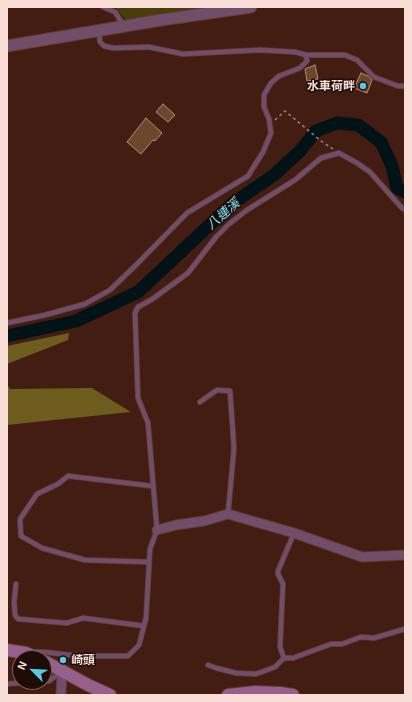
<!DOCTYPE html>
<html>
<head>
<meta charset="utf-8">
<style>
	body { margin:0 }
	#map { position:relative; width:412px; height:702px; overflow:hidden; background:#431c12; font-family:"Exo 2",sans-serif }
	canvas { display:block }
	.frame { position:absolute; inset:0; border:8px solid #f8ddd6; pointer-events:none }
	.north { position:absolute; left:12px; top:650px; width:40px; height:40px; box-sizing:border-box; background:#1d0c08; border:1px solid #75605a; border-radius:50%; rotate:294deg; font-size:11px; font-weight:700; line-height:16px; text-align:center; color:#f8ddd6 }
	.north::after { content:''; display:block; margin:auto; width:14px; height:18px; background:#57c9e2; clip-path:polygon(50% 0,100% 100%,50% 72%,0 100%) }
</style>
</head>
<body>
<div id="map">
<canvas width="412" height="702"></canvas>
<div class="frame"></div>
<div class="north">N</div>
</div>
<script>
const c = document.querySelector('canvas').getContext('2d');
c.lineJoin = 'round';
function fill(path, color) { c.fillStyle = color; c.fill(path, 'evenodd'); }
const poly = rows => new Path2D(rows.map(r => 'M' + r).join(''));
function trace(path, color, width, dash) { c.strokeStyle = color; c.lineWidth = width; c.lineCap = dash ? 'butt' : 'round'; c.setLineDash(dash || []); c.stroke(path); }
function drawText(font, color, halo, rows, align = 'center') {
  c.font = font + ' "Exo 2","Noto Sans TC",sans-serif'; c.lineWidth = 3; c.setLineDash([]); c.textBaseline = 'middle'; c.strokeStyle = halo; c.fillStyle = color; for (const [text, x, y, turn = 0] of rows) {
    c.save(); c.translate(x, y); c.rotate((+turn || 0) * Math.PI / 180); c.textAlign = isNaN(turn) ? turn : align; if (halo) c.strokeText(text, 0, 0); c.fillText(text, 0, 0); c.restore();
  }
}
const green = poly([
	[115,7,211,7,126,20]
]);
const forest = poly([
	[69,333,68,340,7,364,7,346],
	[7,384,10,389,92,388,131,412,7,425]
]);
const river = poly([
	[7,336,76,321,138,292,233,203,274,175,300,151,316,131,337,123,358,125,381,142,392,166,397,188,405,192]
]);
const building = poly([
	[315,65,318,79,307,81,305,69,315,65],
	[361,73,368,76,372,80,367,93,354,88,361,73],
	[163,104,175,115,168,122,156,112,163,104],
	[146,118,162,133,155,141,153,140,141,154,127,142,146,118]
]);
const path = poly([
	[275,120,285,111,321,141,333,149]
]);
const service = poly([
	[103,7,115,12,124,26],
	[306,55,345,55,357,60,374,77,398,86,405,86],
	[7,323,45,315,85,304,110,290,136,265,187,213,248,176,263,152,271,133,269,119,264,107,264,95,271,83,279,76,300,68,307,61,306,55,295,52,260,50,183,54,149,47,114,48,104,46,100,42,99,31],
	[200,402,217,390,230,391,234,448,228,514],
	[149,562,85,560,42,548,21,536,20,519,37,494,58,484,68,476,152,486],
	[16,584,14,602,15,615,18,619,67,623,83,618,144,626],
	[33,652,44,652,79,656,128,656,139,645,146,618,150,549,157,530,148,423,138,398,135,313,138,307,151,300,188,273,216,237,229,224,247,210,295,180,321,158,339,153,357,163,370,172,402,208,405,210],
	[284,658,280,647,283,584,278,574,278,571,294,533],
	[208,665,216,668,236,673,256,674,275,667,284,658,293,658,331,644,342,644,361,637,374,638,405,629],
	[44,681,49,681,61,672],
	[7,684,31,682]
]);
const minor = poly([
	[157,530,176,525,204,521,228,514,294,533,362,557,405,555],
	[61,695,62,671]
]);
const tertiary = poly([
	[7,46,161,20,251,7]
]);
const secondary = poly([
	[7,650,26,653,37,658],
	[44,661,88,685,110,695],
	[228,695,255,692,280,693,293,695]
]);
const markers = [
	[363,86,4,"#57c9e2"],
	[63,660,4,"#57c9e2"]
];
const poiNames = [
	["水車荷畔",355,86],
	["崎頭",71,660,"left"]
];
const waterNames = [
	["八連溪",223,214,-41]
];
fill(green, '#493d09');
fill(forest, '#6c5d1f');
trace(river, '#021318', 13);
fill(building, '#6c472e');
trace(building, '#b68c71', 1);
trace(service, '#603b31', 6);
trace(minor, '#603b31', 11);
trace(tertiary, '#603b31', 13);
trace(secondary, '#603b31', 14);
trace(path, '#a28279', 1.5, [3, 3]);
trace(service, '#704d68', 4.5);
trace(minor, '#704d68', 9);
trace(tertiary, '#704d68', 11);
trace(secondary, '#975f8b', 12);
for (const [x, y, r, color] of markers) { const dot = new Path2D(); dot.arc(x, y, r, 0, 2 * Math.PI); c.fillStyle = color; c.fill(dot); trace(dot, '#1d0c08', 1.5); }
drawText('bold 12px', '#f8ddd6', '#1d0c08', poiNames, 'right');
drawText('italic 13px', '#7fe5fc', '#1d0c08', waterNames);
</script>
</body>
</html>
